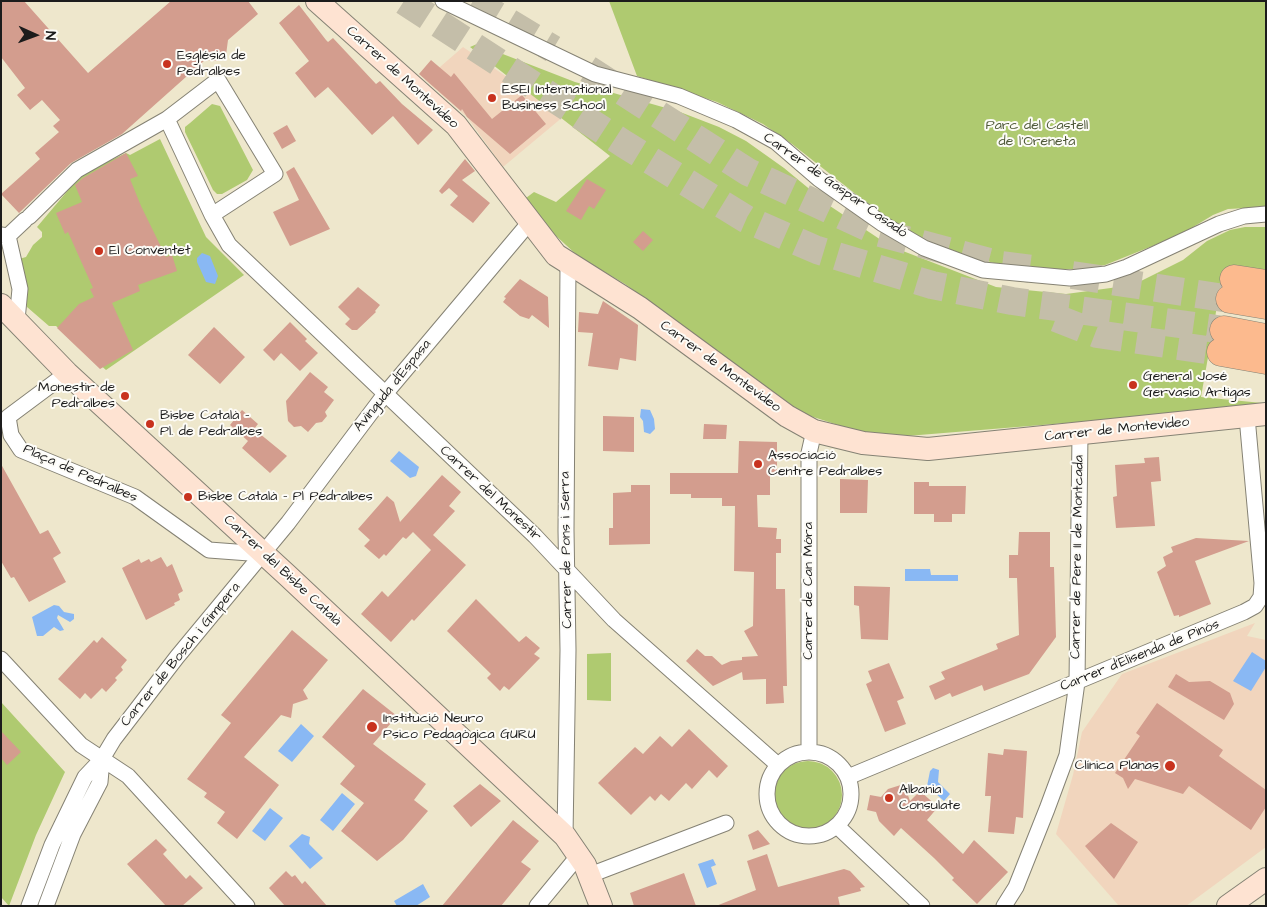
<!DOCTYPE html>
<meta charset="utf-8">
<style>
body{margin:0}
#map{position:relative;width:1267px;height:907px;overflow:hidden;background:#eee7cc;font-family:"Architects Daughter",sans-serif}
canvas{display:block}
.frame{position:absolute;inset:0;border:2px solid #1c1c1c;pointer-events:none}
.north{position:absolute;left:10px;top:10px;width:50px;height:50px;-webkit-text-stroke:4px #fdfcf7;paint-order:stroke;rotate:92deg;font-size:14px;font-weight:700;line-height:20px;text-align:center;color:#1c1c1c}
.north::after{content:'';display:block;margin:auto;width:18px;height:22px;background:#1c1c1c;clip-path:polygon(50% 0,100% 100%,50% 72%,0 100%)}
</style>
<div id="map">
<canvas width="1267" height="907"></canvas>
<div class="frame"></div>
<div class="north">N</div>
</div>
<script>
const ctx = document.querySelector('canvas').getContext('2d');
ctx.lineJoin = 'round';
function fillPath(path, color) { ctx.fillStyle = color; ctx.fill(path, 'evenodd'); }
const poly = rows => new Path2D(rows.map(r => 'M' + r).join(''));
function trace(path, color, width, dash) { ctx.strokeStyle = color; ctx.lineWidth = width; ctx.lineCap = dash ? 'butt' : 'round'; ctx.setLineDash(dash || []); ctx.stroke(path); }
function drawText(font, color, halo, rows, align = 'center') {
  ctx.font = font + ' "Architects Daughter",sans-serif'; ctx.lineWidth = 4; ctx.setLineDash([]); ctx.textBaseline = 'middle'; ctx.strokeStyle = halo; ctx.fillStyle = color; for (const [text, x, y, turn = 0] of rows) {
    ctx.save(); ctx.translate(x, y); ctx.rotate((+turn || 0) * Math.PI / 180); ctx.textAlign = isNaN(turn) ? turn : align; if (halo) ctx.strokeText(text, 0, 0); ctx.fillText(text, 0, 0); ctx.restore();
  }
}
fillPath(poly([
 [463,47,564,116,503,167,467,117,425,80],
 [1255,623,1247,636,1266,640,1266,847,1186,906,1119,906,1056,834,1073,775,1082,732,1122,674]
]), '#f1d5bd');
fillPath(poly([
 [609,1,1266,1,1266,207,1228,209,1213,215,1180,235,1105,265,1079,269,1046,269,1001,265,962,254,917,237,881,214,792,144,763,124,717,102,637,76],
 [477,44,575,82,680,112,719,127,746,141,784,168,830,206,890,246,996,287,1066,294,1133,285,1183,260,1207,241,1230,230,1245,227,1266,227,1266,280,1223,272,1201,397,1262,403,1262,407,907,436,863,433,804,414,625,284,579,257,554,234,526,198,534,192,556,202,610,156,470,47],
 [212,104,220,106,253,170,247,180,222,194,217,194,213,190,185,132,185,127,190,123],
 [160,139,206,237,244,275,106,370,56,326,49,326,27,307,19,259,26,257,33,245,42,237,42,232,37,227,75,182,73,178,126,153,130,155],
 [611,653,611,701,587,700,587,654],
 [1,702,65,772,36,835,9,906,1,897],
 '774 795a34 34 0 1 1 68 0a34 34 0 1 1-68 0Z'
]), '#afca70');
fillPath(poly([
 [202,253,210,256,218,276,215,284,206,282,197,262,197,258],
 [641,409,650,410,654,419,655,429,650,434,644,432,643,421,640,417],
 [399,451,419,467,416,476,410,478,390,461],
 [905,569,930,569,931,575,958,575,958,581,905,581],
 [54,605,59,606,64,612,74,614,74,619,70,622,58,615,57,618,64,630,60,631,54,627,43,636,37,636,32,617],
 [1252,652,1266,661,1266,667,1251,691,1233,681],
 [301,724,314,736,292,762,278,751],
 [933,768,939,770,938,782,950,794,944,801,927,786,930,771],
 [342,793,355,804,333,831,320,820],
 [270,808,283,818,265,841,252,831],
 [302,834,310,837,309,844,323,858,310,869,289,846],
 [713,859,716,865,711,867,717,884,707,888,698,864],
 [423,884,430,897,416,906,397,906,394,901]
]), '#89b8f4');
fillPath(poly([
 [1,1,24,1,88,73,171,1,248,1,258,14,228,40,226,55,220,61,205,60,122,134,71,163,19,213,1,194,40,159,35,153,59,132,53,126,60,120,42,100,30,110,17,95,25,88,1,57],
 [299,5,326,40,328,42,333,38,376,84,380,81,402,104,433,130,418,145,393,116,372,135,328,87,315,98,295,73,309,61,279,23],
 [431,60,451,77,454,73,492,119,522,95,546,124,510,154,467,117,462,109,461,111,419,74],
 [287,125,296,141,282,149,273,133],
 [126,153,138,176,130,179,141,206,166,257,172,255,177,271,138,285,140,291,112,303,133,350,100,369,57,328,79,304,94,297,90,289,93,288,68,232,65,234,56,213,82,202,75,185,83,178],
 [465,159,475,171,462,180,490,203,473,223,450,205,458,196,449,188,442,194,439,191],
 [294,167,330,229,290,246,273,212,299,200,286,172],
 [587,179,606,190,594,209,589,206,581,220,566,211],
 [643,231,653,240,643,251,633,242],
 [520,279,548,297,549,328,532,315,529,319,520,316,503,302,506,298,504,297],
 [358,287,380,305,375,311,376,312,357,330,352,330,345,324,350,319,338,307],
 [603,301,638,325,636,361,620,358,618,370,588,366,593,333,578,332,579,312,598,314],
 [290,322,307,339,305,341,318,353,300,371,281,353,274,361,263,350],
 [214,327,245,357,220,384,188,355],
 [310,372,328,387,324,392,334,400,325,412,327,416,322,422,316,423,308,432,301,426,294,427,288,421,286,401],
 [242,410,258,424,254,429,287,456,270,473,242,448,248,441,230,425],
 [603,416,634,417,634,452,603,451],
 [704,424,727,425,726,439,703,439],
 [739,441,777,442,777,474,770,474,770,495,757,495,758,527,777,528,776,539,781,539,781,553,776,553,776,589,785,589,787,686,783,686,784,703,766,704,766,679,743,680,742,672,713,686,686,661,697,649,705,656,712,656,722,665,731,661,742,660,742,657,758,656,744,631,753,626,754,572,734,571,735,506,722,506,722,498,691,498,691,494,670,494,670,473,738,473],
 [1159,457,1161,481,1151,482,1155,526,1116,528,1113,497,1117,496,1115,465,1145,463,1144,458],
 [1,464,40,534,48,530,61,553,53,558,66,582,29,602,14,577,11,578,1,561],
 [442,475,461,492,449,506,455,511,433,535,466,565,414,621,412,619,391,642,361,614,382,591,388,597,431,550,413,532,406,539,403,537,386,556,384,554,379,559,364,546,370,540,358,529,387,496,394,502,400,522],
 [840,479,868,480,867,513,840,513],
 [914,482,929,482,929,486,966,486,965,514,952,514,952,522,934,522,934,514,914,514],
 [631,485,650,485,650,544,609,545,609,528,613,528,613,493,631,492],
 [1019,532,1050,532,1050,567,1054,567,1056,637,1029,674,984,691,982,685,952,697,950,693,935,700,929,686,945,679,941,672,998,649,996,644,1019,635,1017,578,1009,578,1009,555,1018,555],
 [1196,538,1249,541,1195,561,1211,604,1179,617,1179,615,1174,616,1157,572,1166,566,1163,557,1173,552,1171,547],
 [161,557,167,567,172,564,183,591,178,594,180,600,174,603,175,605,146,620,122,568,139,559,141,563,149,559,151,562],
 [854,586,890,587,888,640,861,639,859,606,854,605],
 [476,599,519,642,526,636,540,648,534,654,540,658,509,690,504,686,500,691,487,678,491,674,447,631],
 [292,630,328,660,303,690,308,699,293,704,291,718,281,715,244,757,279,785,237,839,217,823,225,812,204,797,207,793,187,779,231,723,221,715],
 [102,637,127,660,121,667,123,670,115,678,117,680,106,692,102,688,91,699,85,693,80,699,58,679,94,640,97,643],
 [889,663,904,698,897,701,906,724,885,732,866,684,872,681,868,671],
 [1176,674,1189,682,1210,681,1230,693,1234,704,1224,720,1168,687],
 [363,689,397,716,373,744,426,784,414,800,428,811,403,840,377,861,341,831,364,803,340,784,355,766,322,737],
 [1157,703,1223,750,1219,756,1266,790,1266,807,1251,830,1189,786,1183,794,1135,779,1128,789,1123,778,1115,773,1140,736,1136,733],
 [689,729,728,766,717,778,709,770,692,789,686,783,669,801,661,794,655,801,650,796,631,815,598,783,635,747,643,754,660,736,672,747],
 [1,731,21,752,7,765,1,758],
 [1004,749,1027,751,1023,818,1016,817,1014,834,988,832,991,796,985,796,988,753,1003,755],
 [480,784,501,801,471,827,453,806],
 [904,784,910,801,920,791,938,807,927,820,963,854,974,840,1008,872,977,904,952,880,954,878,934,858,901,828,894,836,879,821,876,812,867,810,870,795,881,797,888,789],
 [513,820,539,841,521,862,531,869,519,884,501,906,442,906],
 [1111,823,1138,842,1114,879,1085,846],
 [758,830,770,844,753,850,748,835],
 [156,839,167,850,163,854,186,879,190,875,203,888,182,906,166,906,127,864],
 [767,854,778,887,844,869,850,871,865,887,860,888,861,891,838,897,840,906,716,906,756,890,747,861],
 [286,871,292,877,295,875,302,884,305,881,327,906,285,906,269,888],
 [684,873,696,906,634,906,630,893]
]), '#d39d8e');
trace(poly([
 [404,1,624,144,746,219,817,250,932,285,1012,301,1224,330],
 [473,1,553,49],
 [588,69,748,172,880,233,1001,265,1032,269],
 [1072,275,1230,299],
 [1056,318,1097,334,1221,352]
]), '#c4bea9', 28, [28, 14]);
const street = poly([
 [443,1,595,74,679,96,736,120,776,142,819,179,883,224,924,248,983,270,1070,278,1106,274,1127,267,1219,224,1244,216,1266,214],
 [212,215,275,174,218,80,167,119,212,215,229,245,535,536,614,620,778,765],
 [29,217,77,170,167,119],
 [1,235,8,236,25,220],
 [8,236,20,289,17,320],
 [67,373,8,417,11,435,21,450,135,497,209,550,263,554],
 [1,659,81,745,128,776,247,906],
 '767 794a42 42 0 1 1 84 0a42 42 0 1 1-84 0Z',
 [809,752,809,453,814,431],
 [848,777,1244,612,1255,606,1261,597,1262,583,1247,417],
 [837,826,922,906],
 [565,836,568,650,566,530,568,265],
 [590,875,726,823],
 [29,906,52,845,85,777,102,759,114,739,177,657,288,523,385,394,529,223],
 [46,906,73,834,100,782,102,759],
 [537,906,579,855],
 [1004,906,1016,887,1047,809,1067,755,1077,682,1080,434]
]);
const secondary = poly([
 [317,1,456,125,556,255,640,308,787,416,814,431,863,443,928,449,1266,414],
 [1,305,67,373,288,576,565,836,585,865,601,906],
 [1228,906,1266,879]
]);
const highway = poly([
 [1234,279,1266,284],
 [1230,299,1266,305],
 [1224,330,1266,338],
 [1221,352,1266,360]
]);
trace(street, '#858274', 17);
trace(secondary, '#858274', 24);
trace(highway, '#858274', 29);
trace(street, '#fff', 15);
trace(secondary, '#fee3d2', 22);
trace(highway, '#fcba8e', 28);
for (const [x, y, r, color] of [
 [167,64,5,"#c8321e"],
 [492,98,5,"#c8321e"],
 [99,251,5,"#c8321e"],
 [1133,385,5,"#c8321e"],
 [125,396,5,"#c8321e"],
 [150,424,5,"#c8321e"],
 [758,464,5,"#c8321e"],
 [188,497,5,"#c8321e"],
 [372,727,6,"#c8321e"],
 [1170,766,6,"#c8321e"],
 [889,798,5,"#c8321e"]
]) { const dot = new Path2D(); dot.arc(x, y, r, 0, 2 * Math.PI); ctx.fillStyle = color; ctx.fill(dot); trace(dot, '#fdfcf7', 2); }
drawText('14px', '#1c1c1c', '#fdfcf7', [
 ["Església de",177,56],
 ["Pedralbes",177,72],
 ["ESEI International",502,90],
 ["Business School",502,106],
 ["El Conventet",109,251],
 ["General José",1143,377],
 ["Gervasio Artigas",1143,393],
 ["Monestir de",115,388,"right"],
 ["Pedralbes",115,404,"right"],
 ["Bisbe Català -",160,416],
 ["Pl. de Pedralbes",160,432],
 ["Associació",768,456],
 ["Centre Pedralbes",768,472],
 ["Bisbe Català - Pl Pedralbes",198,497],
 ["Institució Neuro",383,719],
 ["Psico Pedagògica GURU",383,735],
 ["Clínica Planas",1159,766,"right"],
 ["Albania",899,790],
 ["Consulate",899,806]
], 'left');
drawText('14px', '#1c1c1c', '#fdfcf7', [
 ["Carrer de Montevideo",402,78,42],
 ["Carrer de Gaspar Casadó",835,186,35],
 ["Carrer de Montevideo",720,367,36],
 ["Avinguda d'Espasa",393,386,-51],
 ["Carrer de Montevideo",1117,430,-6],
 ["Plaça de Pedralbes",80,474,24],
 ["Carrer del Monestir",490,494,43],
 ["Carrer de Pons i Serra",567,550,-91],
 ["Carrer de Pere II de Montcada",1078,557,-89],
 ["Carrer del Bisbe Català",282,571,43],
 ["Carrer de Can Móra",809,591,-90],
 ["Carrer de Bosch i Gimpera",181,655,-51],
 ["Carrer d'Elisenda de Pinós",1140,656,-22]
]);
drawText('14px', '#4f5939', '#fdfcf7', [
 ["Parc del Castell",1037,126],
 ["de l'Oreneta",1037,142]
]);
</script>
